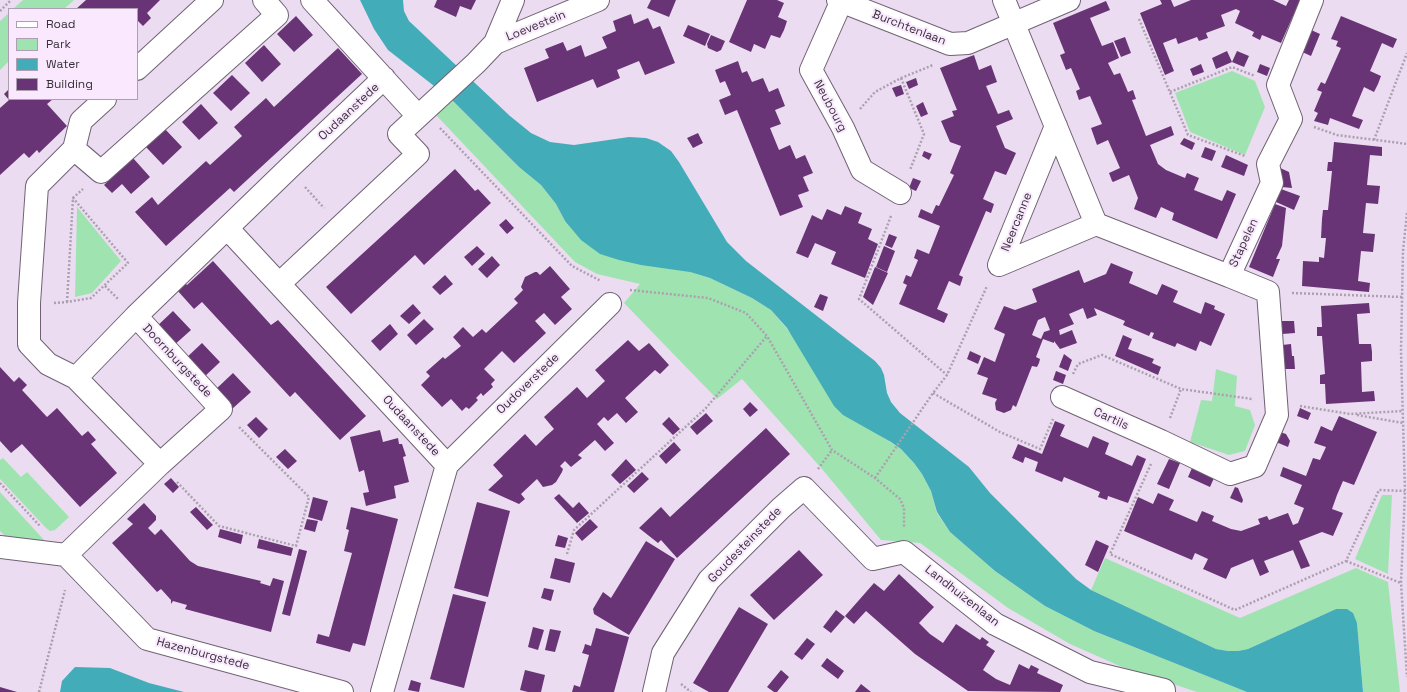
<!DOCTYPE html>
<style>
body{margin:0}
#map{position:relative;width:1407px;height:692px;overflow:hidden;background:#ecdcf1;font-family:"Space Grotesk",sans-serif}
canvas{display:block}
.legend{position:absolute;left:8px;top:8px;width:130px;height:92px;box-sizing:border-box;background:#fae9fe;border:1px solid #ac9faf;margin:0;padding:5px 7px;list-style:none;font-size:12px;color:#373139}
.legend li{display:flex;align-items:center;gap:8px;height:20px}
.legend b{width:20px;border:1px solid #ac9faf}
</style>
<div id="map">
<canvas width="1407" height="692"></canvas>
<ul class="legend">
<li><b style="height:5px;background:#fff"></b>Road</li>
<li><b style="height:11px;background:#9fe4b0"></b>Park</li>
<li><b style="height:11px;background:#43acb9"></b>Water</li>
<li><b style="height:11px;background:#693476"></b>Building</li>
</ul>
</div>
<script>
const ctx = document.querySelector('canvas').getContext('2d');
ctx.lineJoin = 'round';
function fillPath(path, color) { ctx.fillStyle = color; ctx.fill(path, 'evenodd'); }
const poly = rows => new Path2D(rows.map(r => 'M' + r).join(''));
function trace(path, color, width, dash) { ctx.strokeStyle = color; ctx.lineWidth = width; ctx.lineCap = dash ? 'butt' : 'round'; ctx.setLineDash(dash || []); ctx.stroke(path); }
function drawText(font, color, halo, rows, align = 'center') {
  ctx.font = font + ' "Space Grotesk",sans-serif'; ctx.lineWidth = 4; ctx.setLineDash([]); ctx.textBaseline = 'middle'; ctx.strokeStyle = halo; ctx.fillStyle = color; for (const [text, x, y, turn = 0] of rows) {
    ctx.save(); ctx.translate(x, y); ctx.rotate((+turn || 0) * Math.PI / 180); ctx.textAlign = isNaN(turn) ? turn : align; if (halo) ctx.strokeText(text, 0, 0); ctx.fillText(text, 0, 0); ctx.restore();
  }
}
fillPath(poly([
 [23,0,74,0,64,9,13,9],
 [9,13,9,61,0,70,0,21],
 [1232,71,1255,81,1265,107,1245,155,1190,132,1175,93],
 [452,100,519,167,541,185,556,204,565,221,690,272,710,278,752,298,771,310,872,430,901,449,914,463,922,474,931,491,937,513,950,532,995,571,1045,606,1094,631,1247,692,1197,692,1122,667,1070,644,1008,608,920,543,881,540,822,469,742,379,717,399,624,303,640,284,597,274,575,262,436,115],
 [77,207,121,261,92,293,75,297],
 [1216,369,1237,376,1235,406,1250,410,1255,425,1245,451,1229,455,1190,442,1201,400,1212,401],
 [3,458,21,477,27,472,69,517,55,530,50,531,46,528,0,479,0,460],
 [0,492,45,541,5,536,0,531],
 [1382,495,1392,495,1388,574,1355,559],
 [1105,558,1240,618,1356,568,1388,582,1400,692,1363,692,1357,623,1347,609,1336,609,1248,649,1238,651,1228,651,1216,649,1091,590]
]), '#9fe4b0');
fillPath(poly([
 [360,0,403,0,404,11,409,21,510,116,531,133,550,142,574,145,629,137,646,138,658,142,671,151,679,162,727,242,746,261,875,361,881,368,884,375,887,393,891,402,900,413,969,467,990,493,1076,579,1091,590,1216,649,1228,651,1238,651,1248,649,1336,609,1347,609,1353,613,1357,623,1363,692,1247,692,1094,631,1045,606,995,571,950,532,937,512,931,491,922,474,914,463,901,449,891,442,843,415,834,406,787,328,771,310,752,298,710,278,690,272,641,265,619,260,600,254,581,240,565,221,556,204,541,185,519,167,452,100,388,50,374,29],
 [75,667,110,668,149,683,184,692,60,692,62,681]
]), '#43acb9');
fillPath(poly([
 [86,0,160,0,147,13,151,18,143,26,138,21,137,21,137,9,76,9],
 [437,0,476,0,471,10,460,6,456,17,434,7],
 [651,0,676,0,669,17,647,8],
 [747,0,777,0,784,3,778,17,787,21,784,30,780,38,771,35,765,49,754,44,751,52,729,42],
 [1160,0,1171,0,1174,7,1191,0,1273,0,1286,6,1289,0,1300,0,1281,43,1262,35,1260,40,1252,36,1254,32,1235,23,1240,11,1236,9,1221,15,1225,26,1206,33,1208,38,1199,41,1197,37,1178,44,1176,38,1163,43,1174,71,1165,75,1140,13,1162,4],
 [1106,1,1110,10,1090,18,1102,46,1113,42,1119,58,1108,63,1114,75,1120,73,1128,92,1133,90,1136,99,1132,100,1146,136,1171,126,1174,135,1150,145,1158,164,1166,170,1185,178,1187,173,1199,178,1194,190,1222,201,1227,190,1236,194,1217,239,1172,220,1174,213,1161,207,1156,218,1134,209,1138,198,1129,175,1113,182,1112,181,1109,173,1120,168,1108,140,1097,145,1091,128,1102,124,1090,96,1079,100,1076,91,1080,89,1071,68,1066,70,1060,55,1065,53,1053,23],
 [631,14,634,24,648,18,653,29,660,26,675,63,645,75,639,61,617,70,620,78,597,88,593,79,537,102,524,68,549,58,545,49,563,42,567,51,581,45,585,57,607,48,602,37,616,31,613,21],
 [296,16,313,35,294,52,277,34],
 [1341,16,1397,39,1393,48,1382,43,1370,71,1381,76,1378,84,1374,92,1364,87,1352,116,1363,120,1359,129,1330,118,1328,125,1314,121,1318,113,1314,111,1322,92,1317,90,1321,82,1325,84,1341,48,1336,46,1338,41,1331,39],
 [688,25,710,34,705,46,683,36],
 [1309,29,1320,34,1311,56,1300,51],
 [711,35,725,41,721,50,717,52,708,48,707,44],
 [1125,37,1131,53,1121,57,1114,41],
 [264,45,281,64,262,82,245,63],
 [338,48,362,74,234,192,230,188,166,246,135,212,152,197,158,205,206,161,210,165,242,136,234,127,266,98,274,107],
 [1227,51,1232,62,1216,69,1212,58],
 [1237,51,1249,56,1244,67,1232,62],
 [974,55,979,70,991,65,997,82,986,86,998,114,1009,110,1013,119,996,126,1005,148,1016,153,1006,175,995,171,983,199,994,204,991,213,986,211,959,275,963,277,960,286,949,281,937,309,948,314,944,323,899,304,907,285,903,283,906,275,911,277,918,260,914,258,917,249,929,254,940,226,918,217,921,209,932,214,936,205,939,206,954,175,950,173,961,146,950,142,941,121,954,116,952,111,957,110,940,68],
 [738,61,742,73,747,71,752,82,763,78,769,92,778,88,785,106,775,110,781,124,770,128,779,150,790,145,796,159,805,155,813,173,803,177,809,191,798,195,803,207,780,216,737,110,725,115,719,100,731,95,725,81,720,83,715,70],
 [1201,64,1204,72,1193,76,1190,69],
 [1260,64,1270,68,1267,76,1257,72],
 [232,75,250,93,231,111,213,93],
 [916,78,918,85,909,89,906,82],
 [901,85,904,94,896,97,892,88],
 [9,89,9,99,53,99,47,104,67,126,39,153,37,150,29,158,24,153,0,175,0,108,9,100,4,94],
 [923,102,928,114,921,117,916,106],
 [201,104,218,123,199,140,182,122],
 [165,129,182,147,163,165,146,147],
 [698,133,703,143,693,148,687,138],
 [1184,138,1195,143,1192,150,1180,144],
 [1334,142,1382,147,1382,156,1370,155,1367,185,1380,186,1378,204,1366,203,1363,233,1375,234,1373,252,1361,251,1358,281,1370,283,1369,292,1302,286,1303,261,1319,262,1319,257,1324,258,1326,238,1321,238,1322,219,1323,210,1328,210,1332,171,1327,171,1328,162,1332,162],
 [1205,147,1216,151,1212,161,1201,157],
 [924,151,932,154,929,160,922,156],
 [1226,155,1248,165,1244,176,1221,167],
 [133,158,150,177,131,194,122,184,112,193,104,185],
 [1278,167,1289,172,1292,188,1282,187],
 [455,169,475,191,478,189,491,203,424,265,415,255,351,314,326,287],
 [913,178,921,181,916,191,909,188],
 [1281,189,1300,196,1294,210,1276,202],
 [1275,204,1286,208,1282,246,1276,259,1280,259,1273,277,1249,267],
 [845,206,862,213,858,223,872,229,868,239,878,244,865,278,831,264,836,252,815,243,808,258,796,253,812,215,822,220,827,209,841,215],
 [506,219,514,228,507,234,499,225],
 [889,234,897,237,892,248,885,245],
 [477,246,485,254,472,266,464,257],
 [884,246,895,251,887,272,876,267],
 [492,256,500,265,487,278,478,269],
 [213,261,271,325,278,320,366,416,340,440,295,392,290,397,202,302,194,309,177,290,185,283,187,285],
 [1111,263,1133,272,1129,283,1157,295,1162,284,1178,291,1173,302,1201,314,1205,302,1215,306,1214,309,1225,314,1211,346,1200,341,1196,351,1177,343,1175,347,1152,338,1154,333,1151,332,1149,336,1123,325,1125,321,1094,308,1097,315,1087,319,1083,308,1069,314,1074,324,1059,330,1060,335,1072,330,1077,343,1060,349,1054,341,1054,343,1043,339,1036,357,1040,359,1039,363,1037,367,1032,366,1016,407,1013,405,1011,410,1004,413,996,410,995,403,997,399,982,394,988,378,977,374,984,357,995,362,1005,334,994,329,1004,306,1015,310,1037,302,1032,289,1079,270,1084,283,1106,274],
 [1045,317,1050,330,1044,332,1041,339,1032,335,1038,320],
 [550,266,570,289,561,297,572,309,555,325,544,313,535,321,546,333,514,363,502,351,484,369,495,380,491,384,493,387,483,396,481,393,476,398,478,400,469,409,466,407,462,411,451,399,442,407,421,385,430,376,426,372,443,357,445,359,461,346,453,337,463,327,473,337,482,329,486,333,518,303,514,299,523,290,521,287,525,277,535,272,537,272,540,275],
 [875,267,888,273,873,305,863,297],
 [445,275,453,284,440,295,432,287],
 [820,294,828,297,823,311,814,307],
 [1369,303,1370,313,1357,314,1359,344,1371,344,1372,352,1372,361,1361,362,1362,392,1374,391,1375,401,1326,404,1325,384,1320,384,1320,375,1325,374,1322,336,1317,336,1317,327,1322,327,1321,306],
 [413,304,421,313,409,324,400,316],
 [173,311,191,330,172,347,155,328],
 [424,319,434,329,416,345,407,335],
 [1281,321,1294,321,1295,333,1282,334],
 [390,324,398,334,380,351,371,341],
 [1123,335,1132,339,1128,349,1154,359,1152,363,1161,367,1158,375,1115,356],
 [628,340,639,351,649,343,669,365,660,374,655,370,625,398,638,412,626,423,617,413,608,421,604,417,597,424,614,443,605,451,595,440,578,455,582,458,571,467,565,461,560,466,563,469,562,472,556,482,552,485,543,487,537,479,521,494,525,499,519,504,488,490,503,476,493,465,525,434,536,446,545,437,554,429,544,417,577,387,587,398,605,381,595,370],
 [202,343,220,362,202,379,184,360],
 [1291,344,1292,356,1294,356,1295,369,1284,369,1282,345],
 [970,351,981,356,978,364,967,359],
 [1064,354,1072,360,1068,371,1059,367],
 [0,367,14,382,19,377,27,385,22,390,47,417,57,408,82,436,88,431,96,440,91,444,117,473,80,507,22,444,11,453,0,441],
 [1056,371,1066,375,1063,384,1053,380],
 [233,373,251,392,232,409,215,390],
 [750,402,758,410,750,417,743,409],
 [1300,408,1311,413,1308,420,1297,416],
 [706,413,713,421,697,435,690,427],
 [1339,416,1377,432,1354,485,1343,481,1337,495,1332,509,1343,513,1333,536,1322,532,1299,541,1310,566,1301,569,1293,550,1264,561,1269,572,1260,576,1253,559,1231,568,1226,579,1203,569,1208,559,1195,553,1192,560,1124,531,1138,497,1153,504,1158,493,1174,500,1169,510,1197,522,1202,511,1214,516,1212,521,1231,529,1241,531,1260,524,1258,519,1267,516,1269,520,1288,513,1293,525,1298,523,1304,508,1294,504,1302,485,1280,476,1283,467,1306,476,1313,458,1320,460,1326,447,1314,443,1321,426,1332,431],
 [256,417,268,429,259,438,247,425],
 [669,417,680,429,673,435,662,424],
 [1055,421,1065,425,1060,436,1088,448,1093,436,1109,443,1105,454,1132,466,1137,455,1146,459,1128,503,1108,496,1107,500,1098,497,1100,492,1064,477,1062,482,1035,471,1038,462,1025,457,1023,463,1012,458,1018,444,1042,454],
 [766,428,790,454,677,558,661,540,658,543,639,528,661,507,670,517],
 [380,430,383,442,398,438,399,444,402,444,406,456,403,457,409,482,394,486,396,498,366,506,363,493,369,492,364,470,359,472,350,437],
 [1280,432,1286,434,1290,441,1288,447,1276,442],
 [674,442,681,450,666,464,659,456],
 [285,449,297,461,288,469,276,457],
 [626,459,636,470,620,484,611,475],
 [1169,459,1180,463,1169,489,1157,484],
 [1192,468,1214,478,1210,487,1188,477],
 [642,472,649,479,634,493,627,486],
 [171,478,179,487,173,493,164,484],
 [1235,487,1238,488,1243,500,1242,503,1230,498],
 [559,494,573,508,579,502,589,513,577,523,554,498],
 [313,497,328,501,322,521,308,517],
 [477,502,510,511,488,597,454,588],
 [144,503,156,516,156,520,148,528,155,535,161,529,190,561,198,566,261,581,260,583,270,586,273,578,284,581,271,632,185,609,187,605,173,601,171,604,171,600,161,589,157,592,112,543,133,524,127,519],
 [196,507,213,525,207,530,190,512],
 [351,507,398,519,365,646,353,643,350,652,316,643,318,634,329,637,352,553,344,551,349,530,346,529],
 [307,519,318,521,315,532,304,529],
 [590,519,598,527,582,541,575,533],
 [220,529,243,535,241,544,218,537],
 [558,535,568,538,565,548,555,546],
 [259,539,293,548,291,556,257,548],
 [1096,540,1109,546,1098,572,1085,565],
 [646,541,675,559,629,635,594,614,593,609,603,592,611,598],
 [299,549,307,551,290,616,282,614],
 [799,550,823,575,774,620,750,595],
 [555,558,575,563,570,583,550,578],
 [899,574,934,607,919,623,930,634,943,643,956,624,980,640,982,637,989,642,986,645,995,651,983,670,996,679,1010,685,1019,664,1029,669,1031,665,1039,669,1037,673,1063,685,1060,692,968,691,915,654,866,611,854,624,845,616,874,583,884,591],
 [544,588,554,590,551,601,541,598],
 [453,594,486,602,464,688,430,679],
 [739,607,768,624,728,692,709,692,693,683],
 [836,610,845,617,831,633,823,627],
 [533,627,544,630,538,650,528,647],
 [596,628,629,637,614,692,572,692,574,685,580,687,589,655,582,653,584,648,585,644,591,646],
 [550,629,561,631,555,652,545,650],
 [807,638,815,644,802,660,794,654],
 [827,658,844,671,838,679,821,666],
 [525,670,545,675,541,692,528,692,520,690],
 [781,670,789,677,777,692,774,692,767,687],
 [411,680,421,683,419,692,408,690],
 [861,684,871,692,855,692],
 [0,687,17,692,0,692]
]), '#693476');
const minor = poly([
 [312,0,418,116],
 [838,0,950,44,968,43,1069,0],
 [842,0,811,70,843,128,862,170,900,193],
 [1004,0,1096,224,1229,276],
 [495,43,598,0],
 [137,69,212,0],
 [1056,126,999,265,1096,224],
 [74,149,101,172,277,15,264,0],
 [227,228,447,465,382,692],
 [279,284,418,154,399,134,476,63,495,43,513,0],
 [136,316,288,169,384,78],
 [76,378,136,316,221,409,160,464],
 [1062,397,1161,441,1230,474,1255,466,1277,415,1268,292,1229,276,1272,183,1268,164,1291,119,1278,85,1312,0],
 [447,465,610,304],
 [0,547,66,555,147,639,342,692],
 [66,555,160,464,76,378,48,364,29,344,29,303,37,186,74,149,81,121,105,99],
 [654,692,663,653,709,580,781,508,804,488,873,559,904,552,995,624,1090,672,1164,690,1164,692]
]);
trace(minor, '#706274', 24);
trace(poly([
 [0,11,11,0],
 [1139,19,1188,135,1245,156],
 [901,78,924,134,910,170],
 [1170,92,1232,67,1255,76],
 [860,109,875,92,901,78,933,65],
 [1314,127,1337,135,1407,144],
 [440,128,572,266,601,281],
 [1374,140,1407,53],
 [305,187,324,208],
 [1407,213,1403,251,1401,351,1405,491,1401,583,1407,677],
 [891,216,859,299,947,375],
 [105,286,119,300],
 [630,290,708,298,746,313,767,336,832,450,875,478,900,499,904,508,904,527],
 [1292,293,1402,297],
 [67,302,73,198,83,189],
 [54,303,67,302,91,298,128,263,73,198],
 [1073,374,1078,364,1102,355,1181,389,1252,399],
 [933,393,1000,432,1040,449,1053,419],
 [1300,406,1350,414,1403,411],
 [1357,415,1403,423],
 [1170,418,1181,389],
 [1151,464,1110,554,1235,610,1346,561,1379,490,1405,491],
 [818,469,832,450],
 [875,478,933,393,947,375,987,286],
 [177,482,219,526,296,546,309,497,238,426],
 [0,483,40,526],
 [567,554,574,530,706,408,767,336],
 [1346,561,1401,583],
 [681,684,691,692],
 [39,692,65,590]
]), '#aca0b0', 2.5, [2, 2]);
trace(minor, '#fff', 22);
drawText('12px', '#373139', '#fae9fe', [
 ["Loevestein",536,26,-22],
 ["Burchtenlaan",909,28,21],
 ["Neubourg",830,106,62],
 ["Oudaanstede",349,112,-43],
 ["Neercanne",1017,222,-68],
 ["Stapelen",1244,243,-65],
 ["Doornburgstede",177,361,47],
 ["Oudoverstede",528,384,-44],
 ["Cartils",1111,419,24],
 ["Oudaanstede",411,426,47],
 ["Goudesteinstede",745,545,-46],
 ["Landhuizenlaan",962,596,38],
 ["Hazenburgstede",203,654,15]
]);
</script>
